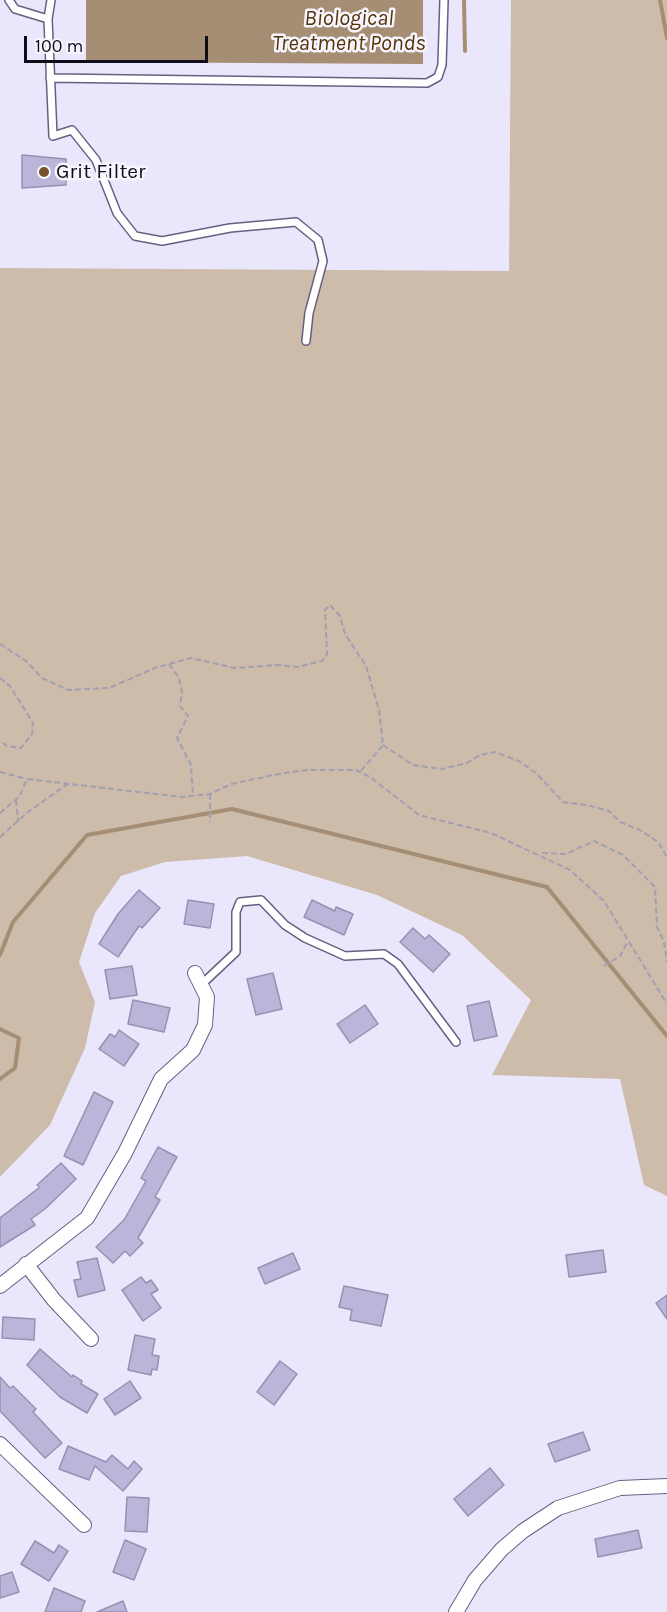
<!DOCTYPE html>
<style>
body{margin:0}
#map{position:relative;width:667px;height:1612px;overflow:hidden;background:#eae7fd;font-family:Karla,sans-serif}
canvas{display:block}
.scale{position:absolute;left:24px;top:36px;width:184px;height:27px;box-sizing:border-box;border:3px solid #0f0d18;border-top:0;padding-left:8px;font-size:18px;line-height:21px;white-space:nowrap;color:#0f0d18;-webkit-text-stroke:4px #f7f6fe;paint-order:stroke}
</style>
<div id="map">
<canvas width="667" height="1612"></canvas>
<div class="scale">100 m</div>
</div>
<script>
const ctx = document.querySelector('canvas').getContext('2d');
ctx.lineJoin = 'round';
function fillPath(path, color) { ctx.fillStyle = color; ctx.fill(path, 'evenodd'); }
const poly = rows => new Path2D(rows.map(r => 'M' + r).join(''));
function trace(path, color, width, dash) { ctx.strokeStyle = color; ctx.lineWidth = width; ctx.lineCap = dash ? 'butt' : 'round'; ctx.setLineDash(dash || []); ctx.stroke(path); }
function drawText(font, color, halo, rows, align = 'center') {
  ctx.font = font + ' Karla,sans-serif'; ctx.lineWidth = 5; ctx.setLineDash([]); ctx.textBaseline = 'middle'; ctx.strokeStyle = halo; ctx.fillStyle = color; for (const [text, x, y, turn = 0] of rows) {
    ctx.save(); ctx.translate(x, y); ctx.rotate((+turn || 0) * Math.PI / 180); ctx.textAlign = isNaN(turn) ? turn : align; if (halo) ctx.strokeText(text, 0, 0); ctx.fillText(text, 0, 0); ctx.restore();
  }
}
fillPath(poly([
 [511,0,667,0,667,1196,644,1185,620,1079,492,1075,531,1000,462,935,377,895,247,856,165,862,121,876,95,913,79,962,95,1002,85,1048,50,1125,0,1177,0,268,509,271]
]), '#cdbcaa');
fillPath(poly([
 [86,0,423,0,423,64,86,62]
]), '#a68e75');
trace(poly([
 [464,0,465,51],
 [660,0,667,38],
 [0,955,13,922,87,835,232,809,547,887,667,1036],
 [0,1029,19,1038,15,1068,0,1079]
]), '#a68e75', 4);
const building = poly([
 [22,155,66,159,66,185,22,188,22,155],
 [139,890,160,908,142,928,139,926,118,957,99,944,118,914,139,890],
 [188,900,214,904,210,928,184,924,188,900],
 [312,900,335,911,336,907,353,914,344,935,304,917,312,900],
 [413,928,425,939,429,935,450,954,433,972,400,942,413,928],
 [132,966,137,995,110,999,105,970,132,966],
 [273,973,282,1009,256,1015,247,979,273,973],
 [133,1000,170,1008,164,1032,128,1024,133,1000],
 [489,1001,497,1036,474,1041,467,1006,489,1001],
 [365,1005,378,1024,350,1043,337,1024,365,1005],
 [119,1030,139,1044,124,1066,99,1049,110,1034,115,1037,119,1030],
 [94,1092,113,1102,83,1165,64,1156,94,1092],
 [158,1147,177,1157,155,1197,160,1200,138,1238,143,1243,130,1256,125,1251,113,1263,96,1247,124,1220,146,1181,141,1178,158,1147],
 [61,1163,76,1179,45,1209,31,1219,35,1225,0,1247,0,1218,40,1187,37,1185,61,1163],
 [603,1250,606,1272,569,1277,566,1255,603,1250],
 [293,1253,300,1269,265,1284,258,1268,293,1253],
 [97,1258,105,1290,78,1297,74,1280,81,1279,77,1262,97,1258],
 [141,1277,146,1283,151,1280,158,1290,151,1294,161,1308,143,1321,122,1290,141,1277],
 [344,1286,388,1295,381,1326,350,1320,352,1310,339,1307,344,1286],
 [667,1295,667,1319,656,1303,667,1295],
 [3,1317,35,1319,34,1340,2,1338,3,1317],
 [135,1335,155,1339,152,1355,159,1356,157,1370,152,1369,151,1375,128,1370,135,1335],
 [40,1349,72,1377,73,1375,82,1381,81,1384,98,1394,87,1413,60,1397,27,1365,40,1349],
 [280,1361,297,1374,274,1405,257,1392,280,1361],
 [0,1377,10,1388,13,1386,36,1409,33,1412,62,1443,45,1458,0,1411,0,1377],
 [130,1381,141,1398,115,1415,104,1399,130,1381],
 [583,1432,590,1450,555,1462,548,1444,583,1432],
 [68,1446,106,1462,112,1455,128,1469,134,1461,142,1469,123,1491,95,1466,89,1480,59,1469,68,1446],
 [490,1468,504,1485,468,1516,454,1499,490,1468],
 [127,1497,149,1498,147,1532,125,1531,127,1497],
 [638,1530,642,1548,598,1557,595,1539,638,1530],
 [125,1540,146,1549,134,1580,113,1572,125,1540],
 [35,1541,54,1553,59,1545,68,1551,49,1581,21,1564,35,1541],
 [12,1572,19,1592,0,1598,0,1576,12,1572],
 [54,1588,85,1601,81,1612,45,1612,54,1588],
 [123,1601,127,1612,97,1612,123,1601]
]);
fillPath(building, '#bbb6d9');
trace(building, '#9691b3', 1.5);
const lane = poly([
 [9,0,15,9,48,19],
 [51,0,48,19,53,136,72,130,96,160,117,213,135,236,162,241,230,228,296,222,318,240,323,261,309,313,306,341],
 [50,78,427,83,438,77,442,65,444,0],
 [201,985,236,952,236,912,240,902,261,900,285,925,305,938,345,956,384,954,398,964,456,1042]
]);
const street = poly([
 [26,1264,54,1300,91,1339],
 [0,1286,87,1218,125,1153,161,1079,193,1050,205,1025,207,997,195,973],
 [0,1444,84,1525],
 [456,1612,475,1580,502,1549,523,1531,558,1508,620,1488,667,1486]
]);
trace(lane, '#656080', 10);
trace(street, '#656080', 16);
trace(poly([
 [0,644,26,661,42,678,68,690,109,688,155,668,191,658,235,668,278,665,297,667,322,661,327,654,325,610,330,605,340,616,345,634,366,666,379,710,383,745,360,772],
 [169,664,179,678,182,692,180,706,188,716,177,738,191,765,193,796],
 [0,678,10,686,33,723,32,734,21,748,7,746,0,741],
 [383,745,413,765,442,769,467,763,480,755,495,752,519,761,537,774,563,802,587,805,609,811,620,822,640,830,658,842,667,857],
 [0,772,27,779],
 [210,794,210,822],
 [16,800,18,821],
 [0,813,19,797,27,779,182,797,210,794,231,784,283,773,308,770,356,770,370,777,419,815,491,833,570,870,604,901,667,1004],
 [0,837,28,812,69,783],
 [542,853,566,854,594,841,623,855,655,887,657,927,664,942,667,962],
 [604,966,620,956,628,941]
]), '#a29fb2', 2, [6, 3]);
trace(lane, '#fff', 7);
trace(street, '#fff', 14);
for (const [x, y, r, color] of [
 [44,172,6,"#77532d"]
]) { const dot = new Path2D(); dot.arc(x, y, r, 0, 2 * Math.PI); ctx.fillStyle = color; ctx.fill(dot); trace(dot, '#f7f6fe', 2); }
drawText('21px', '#0f0d18', '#f7f6fe', [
 ["Grit Filter",56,172]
], 'left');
drawText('italic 22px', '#563204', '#f7f6fe', [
 ["Biological",349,19],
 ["Treatment Ponds",349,44]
]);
</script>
